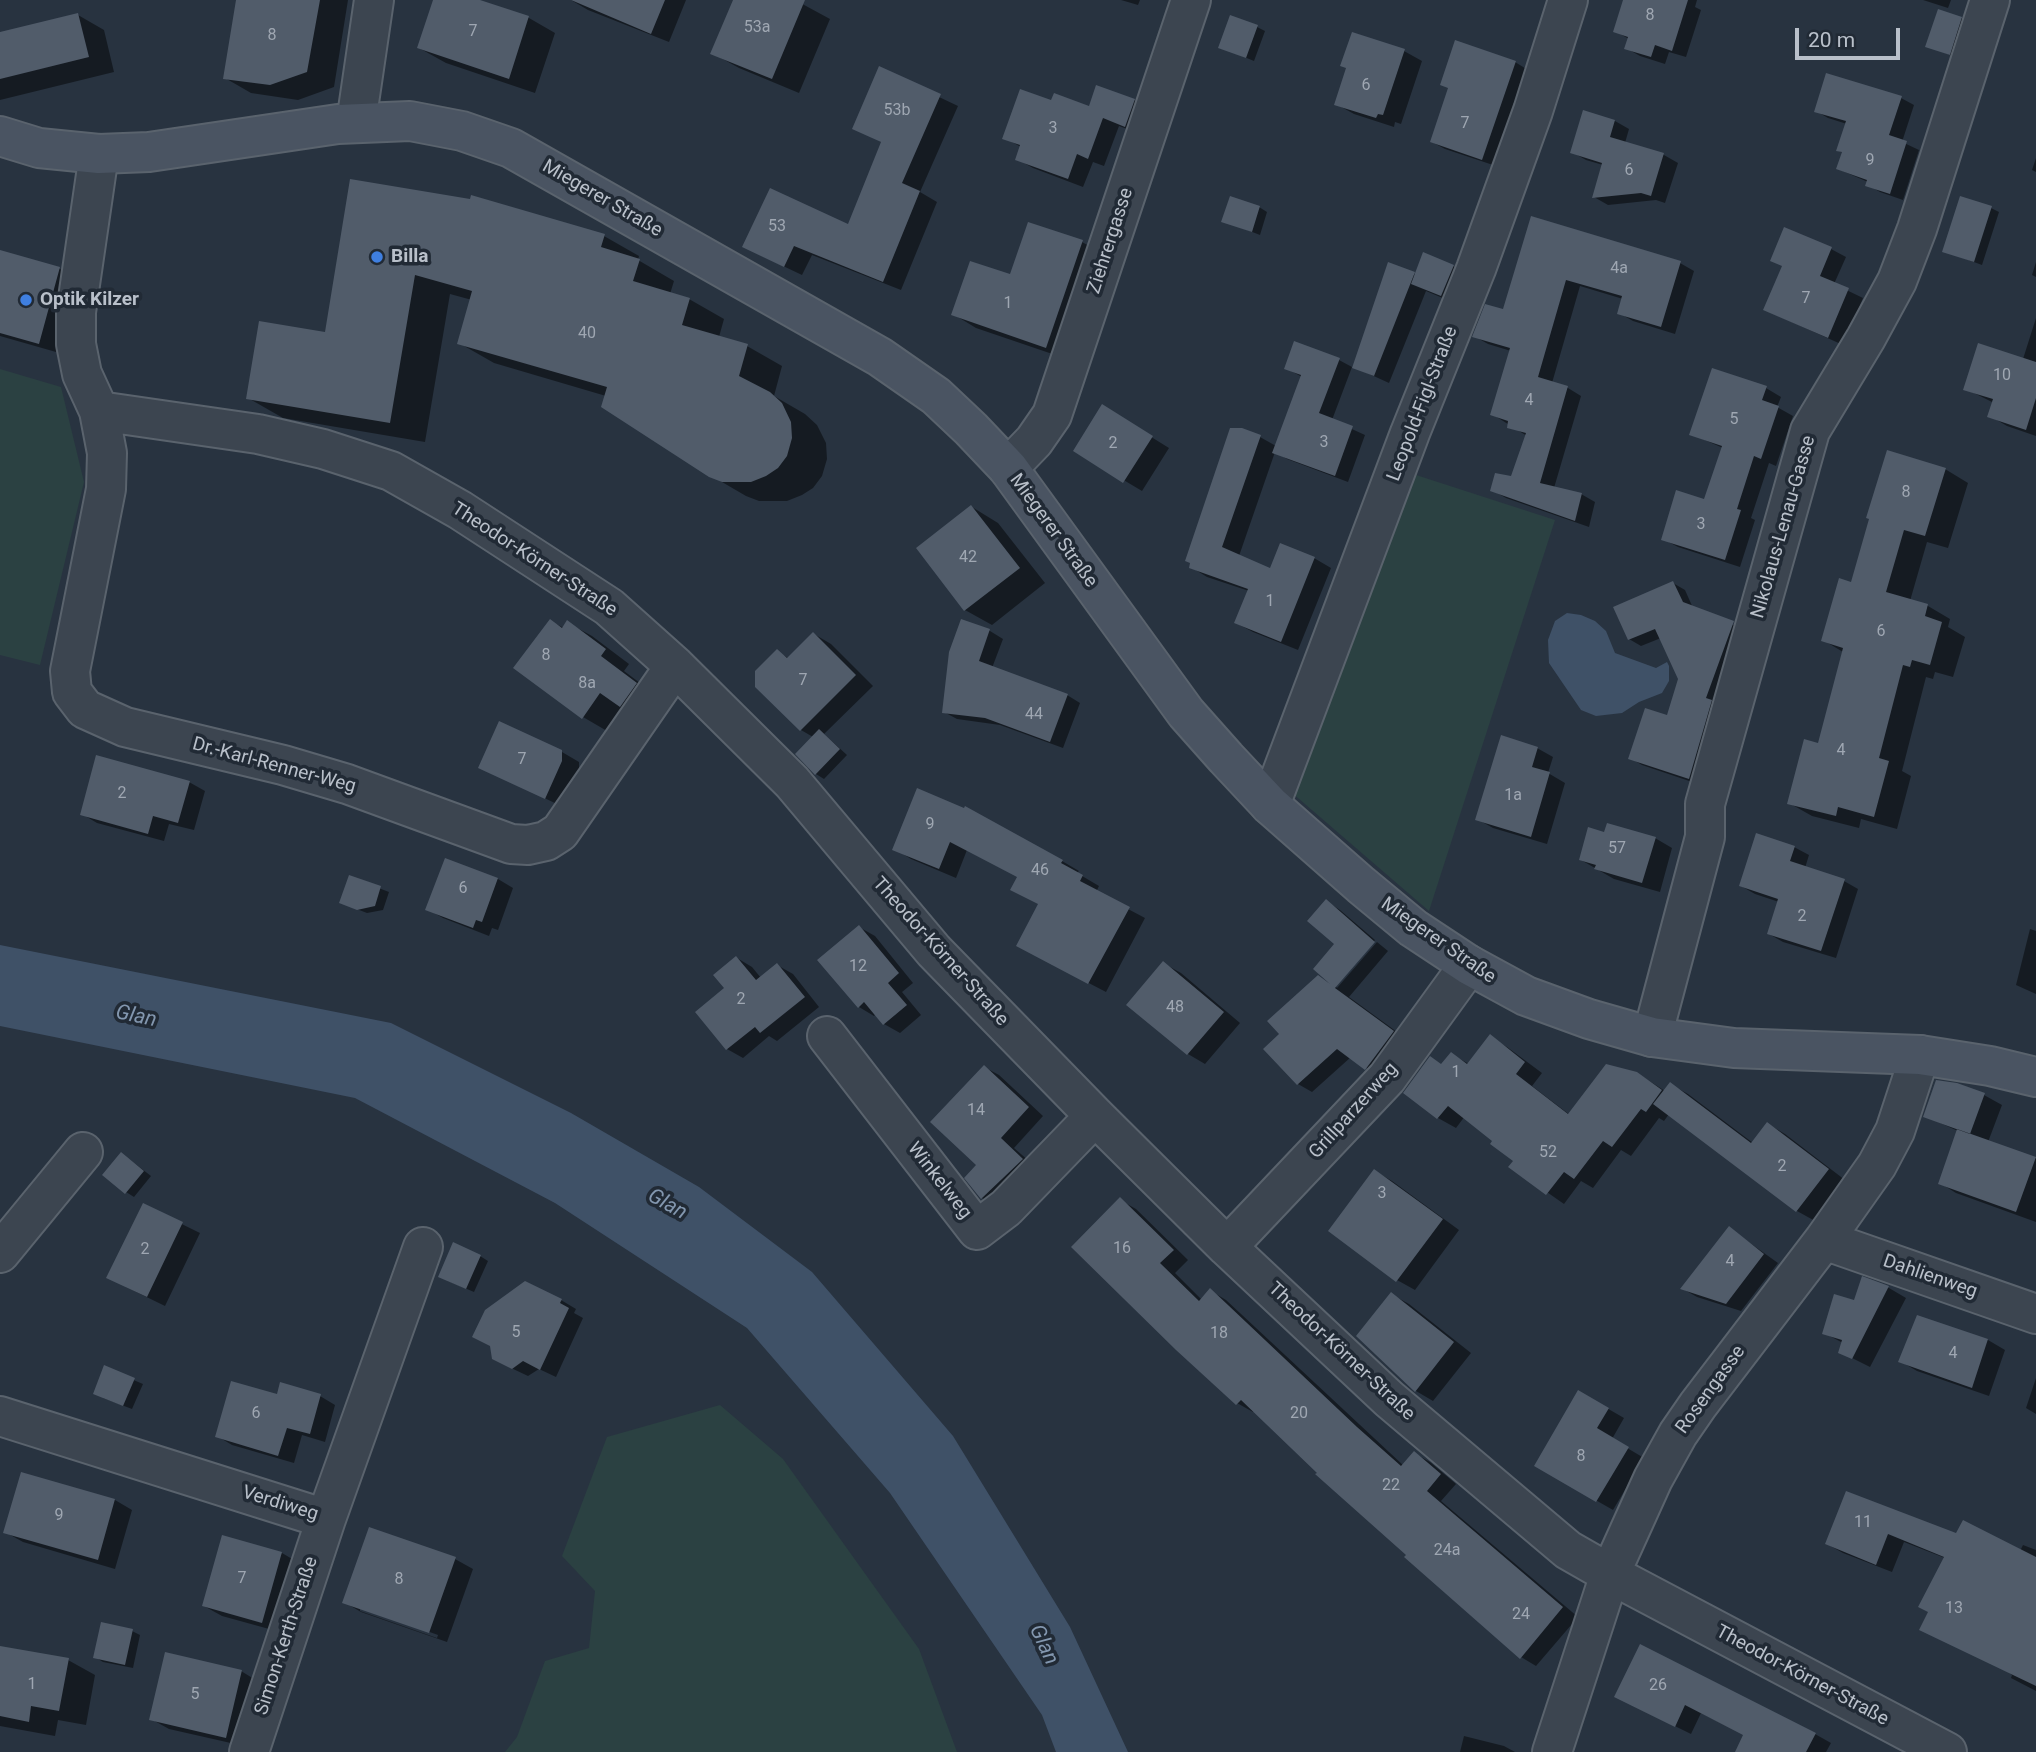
<!DOCTYPE html>
<meta charset="utf-8">
<style>
body{margin:0}
#map{position:relative;width:2036px;height:1752px;overflow:hidden;background:#283340;font-family:Roboto,sans-serif}
canvas{display:block}
.scale{position:absolute;left:1795px;top:28px;width:105px;height:32px;box-sizing:border-box;border:4px solid #b9c0ca;border-top:0;padding-left:9px;font-size:21px;line-height:24px;white-space:nowrap;color:#b9c0ca;-webkit-text-stroke:5px #212a35;paint-order:stroke}
</style>
<div id="map">
<canvas width="2036" height="1752"></canvas>
<div class="scale">20 m</div>
</div>
<script>
const ctx = document.querySelector('canvas').getContext('2d');
ctx.lineJoin = 'round';
function fillPath(path, color) { ctx.fillStyle = color; ctx.fill(path, 'evenodd'); }
const poly = rows => new Path2D(rows.map(r => 'M' + r).join(''));
function trace(path, color, width, dash) { ctx.strokeStyle = color; ctx.lineWidth = width; ctx.lineCap = dash ? 'butt' : 'round'; ctx.setLineDash(dash || []); ctx.stroke(path); }
function drawText(font, color, halo, rows, align = 'center') {
  ctx.font = font + ' Roboto,sans-serif'; ctx.lineWidth = 7; ctx.setLineDash([]); ctx.textBaseline = 'middle'; ctx.strokeStyle = halo; ctx.fillStyle = color; for (const [text, x, y, turn = 0] of rows) {
    ctx.save(); ctx.translate(x, y); ctx.rotate((+turn || 0) * Math.PI / 180); ctx.textAlign = isNaN(turn) ? turn : align; if (halo) ctx.strokeText(text, 0, 0); ctx.fillText(text, 0, 0); ctx.restore();
  }
}
fillPath(poly([
 [0,369,61,387,84,482,40,665,0,655],
 [1413,474,1555,520,1429,911,1291,792],
 [720,1405,783,1459,919,1649,957,1752,505,1752,517,1737,545,1661,589,1648,595,1591,562,1556,607,1437]
]), '#2b4142');
fillPath(poly([
 [1567,613,1581,615,1595,621,1606,631,1615,653,1656,668,1667,662,1669,666,1669,681,1662,693,1639,702,1622,713,1596,716,1581,710,1549,663,1548,640,1555,621],
 [0,945,391,1023,571,1113,699,1187,812,1272,953,1436,1070,1627,1128,1752,1056,1752,1042,1715,890,1493,747,1328,555,1203,355,1098,0,1026]
]), '#3f5167');
fillPath(poly([
 [237,0,348,0,334,87,298,100,251,93,225,78],
 [435,0,474,0,529,18,555,33,535,93,446,63,419,48],
 [571,0,686,0,669,42,588,10],
 [735,0,795,0,830,19,799,93,739,68,712,53],
 [1121,0,1140,0,1138,5],
 [1625,0,1697,0,1695,7,1701,10,1686,57,1669,52,1665,64,1640,56,1626,48,1629,39,1615,31],
 [1923,0,1951,0,1948,8],
 [78,15,104,30,114,72,0,100,0,34],
 [1961,18,1969,23,1958,58,1927,46],
 [1257,27,1265,31,1254,61,1220,47],
 [1404,51,1422,61,1401,124,1395,122,1394,127,1354,114,1336,104],
 [1515,62,1528,70,1496,166,1445,149,1432,142],
 [880,69,958,106,920,192,937,202,901,290,812,255,802,275,762,256,848,227,883,143,854,128],
 [1901,98,1914,105,1902,142,1919,150,1903,200,1880,192,1868,185,1868,182,1838,169,1843,153,1838,150,1847,124,1828,118,1816,111],
 [1134,100,1150,109,1141,134,1119,126,1104,166,1093,162,1083,187,1033,168,1017,159,1021,147,1005,138,1052,103,1090,108],
 [1585,112,1615,121,1629,129,1625,143,1664,155,1678,163,1665,203,1656,200,1608,205,1594,197,1603,165,1586,160,1572,152],
 [2036,158,2036,172,2032,170],
 [351,181,604,236,639,256,638,260,674,281,670,294,689,299,724,319,719,337,747,346,782,366,774,396,805,414,817,425,826,443,827,459,822,476,813,488,802,495,787,501,759,501,746,496,710,475,606,396,494,363,459,343,472,300,450,294,425,442,283,418,248,398,326,334],
 [1259,207,1267,212,1260,235,1224,221],
 [1991,208,1999,212,1982,265,1944,251],
 [1533,219,1680,263,1694,271,1675,334,1633,321,1619,313,1623,299,1580,286,1552,383,1568,388,1581,396,1554,488,1581,494,1595,502,1589,527,1506,498,1492,490,1512,479,1527,436,1492,414,1511,351,1488,344,1474,336,1504,312],
 [1082,242,1105,255,1070,360,976,328,953,314,1011,276],
 [1831,249,1846,257,1834,284,1863,298,1843,345,1765,310],
 [0,251,60,269,76,278,56,352,0,336],
 [2036,262,2036,277,2032,275],
 [1390,264,1416,275,1453,266,1468,275,1457,304,1426,291,1389,383,1354,367],
 [2036,318,2036,436,2007,426,1990,416,1994,403,1966,389,2023,359],
 [1339,360,1352,367,1332,420,1365,435,1348,482,1287,459,1275,452,1239,556,1271,570,1314,558,1331,568,1298,650,1253,632,1236,623,1249,591,1207,577,1191,567,1260,437,1276,446,1302,377,1286,368],
 [1766,388,1781,397,1777,407,1793,416,1776,466,1769,463,1751,518,1755,520,1740,567,1678,547,1663,539,1706,501,1723,448,1691,434],
 [1119,417,1169,448,1142,491,1075,451],
 [1945,469,1968,483,1948,548,1927,542,1910,601,1928,606,1950,619,1948,627,1965,637,1953,677,1935,672,1933,679,1926,677,1902,771,1911,776,1897,829,1861,819,1859,828,1812,816,1789,803,1819,745,1843,652,1823,640,1852,584],
 [972,507,998,523,1045,583,992,625,965,610],
 [1673,583,1685,590,1693,608,1745,630,1701,785,1642,765,1630,758,1668,717,1680,679,1661,638,1641,646,1629,639],
 [550,621,564,628,568,623,592,636,629,664,624,671,660,698,607,731,583,717],
 [962,621,990,631,1003,639,992,668,1067,695,1080,703,1063,748,1000,725,957,719,944,712],
 [814,634,831,644,873,686,824,734,847,755,824,779,816,774,797,754,813,737,801,730,777,651,788,658],
 [1537,748,1553,757,1548,773,1565,783,1547,844,1493,828,1477,819],
 [562,752,579,762,579,772,563,807,480,767],
 [189,782,205,791,194,830,169,824,164,841,97,823,82,814],
 [918,791,1062,861,1079,871,1077,873,1099,886,1096,892,1145,918,1106,992,1035,955,1040,905,1019,877,967,850,956,878,911,859,895,849],
 [1605,834,1655,838,1672,848,1660,892,1614,879,1581,860],
 [1794,847,1809,855,1805,868,1844,881,1858,889,1836,958,1783,942,1769,934,1779,902,1755,894,1741,886],
 [446,860,498,879,513,888,498,930,492,928,489,936,443,918,427,909],
 [350,877,389,892,383,910,367,913,341,903],
 [1326,901,1340,910,1375,940,1335,986,1337,988,1377,942,1388,951,1349,997,1408,1040,1380,1077,1351,1057,1312,1092,1298,1084,1281,1034,1318,977,1330,984,1336,944],
 [859,927,875,936,913,983,902,992,921,1015,900,1033,884,1024,876,1014,874,1016,859,1007],
 [2030,929,2036,931,2036,994,2016,985],
 [737,958,752,967,761,978,777,965,793,974,819,1007,777,1041,769,1036,743,1058,727,1049,726,989],
 [1163,963,1181,973,1240,1023,1205,1064,1188,1054],
 [1490,1037,1507,1047,1542,1073,1532,1086,1570,1115,1637,1073,1665,1091,1670,1084,1688,1094,1753,1143,1768,1124,1785,1134,1845,1180,1815,1221,1797,1211,1669,1114,1664,1121,1659,1118,1631,1156,1621,1150,1593,1188,1581,1181,1564,1204,1511,1167,1515,1161,1495,1140,1465,1116,1456,1128,1438,1118,1406,1092,1442,1066,1451,1054,1469,1064],
 [984,1067,999,1075,1043,1116,1014,1148,1037,1168,997,1207,982,1198,967,1178,979,1165],
 [1984,1095,2002,1105,1988,1142,2036,1158,2036,1222,1956,1193,1940,1183,1958,1131,1925,1116],
 [129,1159,151,1176,134,1197,126,1192],
 [1375,1171,1392,1181,1459,1230,1415,1290,1397,1280],
 [1120,1200,1136,1209,1188,1260,1175,1273,1202,1300,1211,1291,1226,1300,1404,1466,1414,1453,1430,1462,1456,1484,1441,1501,1578,1617,1536,1666,1521,1657,1255,1411,1253,1412,1237,1403],
 [143,1205,200,1233,165,1306,126,1287],
 [1729,1228,1778,1263,1741,1311,1697,1297,1683,1289],
 [480,1256,488,1261,474,1292,448,1281],
 [1863,1279,1889,1288,1906,1298,1870,1367,1840,1352,1843,1343,1824,1333,1856,1303],
 [1391,1294,1409,1304,1471,1353,1433,1401,1416,1391,1359,1336],
 [561,1300,576,1309,574,1313,583,1318,556,1377,539,1369,528,1376,509,1367,492,1346],
 [1918,1317,1988,1340,2005,1350,1989,1396,1917,1371,1900,1361],
 [105,1368,143,1384,132,1409,103,1398],
 [2036,1378,2036,1414,2026,1408],
 [1579,1392,1624,1418,1612,1439,1644,1458,1613,1510,1536,1466],
 [278,1396,320,1396,335,1405,325,1442,302,1435,294,1463,232,1445,217,1436],
 [22,1474,115,1500,132,1510,115,1569,23,1542,5,1532],
 [1847,1493,1957,1535,2020,1551,2023,1545,2036,1550,2036,1691,2011,1678,2012,1675,1930,1612,1945,1558,1904,1542,1892,1572,1843,1553,1827,1544],
 [282,1553,299,1563,280,1632,222,1616,204,1606],
 [455,1559,473,1569,447,1642,361,1612,344,1602],
 [360,1607,438,1635,437,1638,360,1611],
 [132,1631,140,1635,133,1668,103,1662,95,1657],
 [1641,1647,1815,1734,1831,1743,1826,1752,1737,1752,1745,1735,1701,1713,1691,1734,1632,1705],
 [0,1648,68,1660,95,1675,86,1725,58,1720,55,1736,0,1726],
 [241,1671,259,1682,244,1746,169,1729,151,1719],
 [1464,1736,1504,1746,1515,1752,1460,1752]
]), '#0007');
fillPath(poly([
 [236,0,320,0,307,72,270,85,223,79],
 [433,0,480,0,529,16,509,79,417,48],
 [571,0,665,0,651,34],
 [733,0,805,0,772,79,710,54],
 [1623,0,1688,0,1672,51,1655,45,1651,57,1624,49,1628,37,1613,32],
 [1938,9,1962,17,1950,55,1925,47],
 [78,13,89,57,0,79,0,32],
 [1230,15,1258,25,1246,58,1218,48],
 [1352,32,1405,49,1383,115,1378,114,1376,118,1334,105,1346,68,1340,66],
 [1455,40,1516,61,1482,160,1430,142,1448,88,1440,85],
 [879,66,941,94,902,183,920,191,883,282,794,246,784,267,742,247,770,188,848,224,881,142,852,129],
 [1826,73,1902,96,1889,135,1907,141,1890,194,1865,186,1867,180,1836,169,1842,152,1836,151,1846,121,1814,112],
 [1096,85,1135,99,1125,127,1103,118,1088,159,1077,154,1068,179,1015,160,1020,145,1002,139,1020,89,1051,100,1054,93,1089,106],
 [1583,110,1615,120,1610,137,1664,153,1651,196,1641,193,1592,198,1602,163,1570,153],
 [350,179,470,199,471,195,605,234,601,247,640,259,633,281,690,298,682,325,748,344,739,376,770,392,782,403,791,422,792,438,787,456,778,468,766,476,751,482,722,482,709,477,601,407,607,387,457,344,472,291,415,275,390,423,246,399,259,321,325,332],
 [1230,196,1260,206,1252,232,1221,222],
 [1960,196,1992,206,1974,262,1942,252],
 [1531,216,1681,261,1661,327,1617,314,1622,296,1566,280,1538,377,1568,386,1540,483,1582,493,1575,521,1490,491,1495,473,1511,476,1526,433,1507,428,1508,421,1490,415,1510,348,1472,337,1485,304,1503,309],
 [1028,222,1083,240,1046,348,951,315,970,261,1010,274],
 [1784,227,1832,247,1820,276,1849,288,1828,338,1763,310,1782,266,1770,261],
 [0,250,60,267,39,344,0,333],
 [1423,252,1454,265,1441,296,1411,284],
 [1388,262,1415,272,1374,376,1352,368],
 [1294,341,1340,358,1319,413,1353,426,1335,476,1272,453,1301,375,1284,369],
 [1978,343,2036,362,2036,398,2026,430,1987,417,1993,399,1963,390],
 [1712,368,1767,386,1762,400,1779,406,1761,459,1754,456,1737,509,1741,510,1725,560,1661,540,1676,490,1704,499,1722,446,1689,435],
 [1102,404,1153,436,1123,483,1073,451],
 [1230,428,1242,428,1261,435,1222,547,1270,568,1280,543,1315,557,1281,642,1234,623,1248,589,1189,568,1190,563,1185,561],
 [1887,450,1946,468,1925,536,1904,530,1886,592,1928,604,1925,616,1942,622,1930,665,1912,660,1910,667,1903,665,1879,758,1889,761,1874,817,1838,807,1836,816,1787,804,1804,739,1818,743,1843,648,1821,641,1839,578,1851,582,1869,519,1866,518],
 [971,505,1020,568,964,611,916,548],
 [1673,581,1683,602,1734,621,1706,698,1712,700,1689,779,1628,759,1645,708,1667,715,1678,679,1655,629,1628,640,1613,607],
 [550,619,562,628,567,620,606,649,601,656,637,683,620,707,600,693,582,719,513,668],
 [961,619,990,629,979,661,1068,694,1050,742,985,718,942,713,949,652],
 [813,632,856,675,800,731,755,687,755,671,777,649,787,658],
 [499,721,562,750,562,761,545,799,478,768],
 [819,729,840,749,815,775,795,754],
 [1501,735,1538,747,1532,767,1550,772,1531,837,1475,820],
 [96,755,190,781,178,823,153,816,148,834,80,815],
 [917,788,964,808,965,806,1063,860,1061,863,1083,875,1080,881,1130,907,1088,984,1016,946,1038,904,1010,890,1017,877,950,842,939,869,892,850],
 [1607,823,1656,837,1642,883,1594,869,1596,865,1579,860,1588,827,1604,832],
 [1756,833,1795,846,1790,861,1845,879,1821,951,1767,934,1778,899,1739,886],
 [445,858,498,878,482,922,476,920,473,928,425,910],
 [349,875,381,886,375,906,357,910,339,903],
 [1326,899,1375,942,1335,988,1394,1031,1365,1070,1337,1049,1297,1085,1263,1049,1279,1034,1267,1021,1318,975,1330,984,1313,969,1334,944,1307,921],
 [859,925,899,973,888,983,907,1005,883,1025,864,1002,858,1008,817,960],
 [736,956,756,980,777,963,805,997,760,1033,755,1027,726,1050,695,1012,724,988,713,975],
 [1163,961,1224,1012,1187,1055,1126,1005],
 [1490,1034,1525,1062,1516,1074,1568,1114,1606,1064,1637,1072,1662,1090,1646,1112,1641,1109,1612,1147,1603,1141,1574,1179,1564,1172,1546,1195,1508,1167,1513,1161,1490,1144,1492,1141,1448,1106,1437,1119,1403,1093,1430,1056,1441,1064,1451,1052,1467,1064],
 [984,1065,1029,1107,1001,1138,1023,1159,981,1199,964,1178,976,1165,930,1122],
 [1936,1080,1957,1083,1985,1093,1970,1134,1923,1117],
 [1670,1082,1751,1143,1767,1122,1829,1169,1796,1212,1653,1104],
 [1957,1129,2036,1157,2016,1212,1938,1184],
 [121,1152,144,1171,125,1194,102,1175],
 [1374,1169,1443,1219,1396,1282,1328,1231],
 [1120,1197,1174,1250,1160,1263,1199,1301,1210,1288,1357,1427,1401,1466,1414,1451,1441,1474,1427,1491,1563,1607,1520,1659,1404,1557,1406,1555,1315,1474,1317,1473,1241,1400,1236,1405,1176,1350,1071,1247],
 [143,1203,183,1222,147,1297,106,1278],
 [1729,1226,1764,1254,1726,1304,1680,1289],
 [453,1242,481,1255,466,1289,438,1277],
 [1862,1276,1889,1286,1852,1359,1838,1353,1842,1340,1822,1334,1834,1294,1854,1300],
 [525,1281,562,1299,560,1303,569,1308,540,1370,523,1361,512,1369,492,1359,490,1346,472,1337,485,1310],
 [1391,1292,1454,1342,1415,1392,1356,1336],
 [1917,1315,1988,1339,1972,1388,1898,1362],
 [104,1365,135,1378,123,1406,93,1394],
 [231,1381,277,1394,280,1382,321,1394,310,1434,287,1428,278,1456,215,1437],
 [1578,1390,1609,1408,1597,1428,1629,1447,1596,1502,1534,1466],
 [21,1472,115,1499,98,1560,3,1533],
 [1846,1491,1956,1533,1963,1520,2036,1557,2036,1686,1919,1630,1928,1612,1918,1607,1944,1557,1888,1534,1876,1565,1825,1544],
 [369,1527,456,1557,429,1633,342,1603],
 [222,1535,282,1552,262,1623,202,1606],
 [101,1622,133,1629,125,1665,93,1658],
 [1640,1644,1816,1733,1806,1752,1735,1752,1743,1735,1685,1705,1675,1727,1614,1697],
 [0,1646,69,1658,59,1711,31,1706,29,1722,0,1716],
 [165,1652,242,1670,226,1738,149,1720]
]), '#515c6a');
const street = poly([
 [356,123,374,0],
 [99,154,76,312,76,344,82,374,99,411,258,434,323,449,391,471,460,510,609,607,675,666,792,782,934,951,1095,1116,1227,1247,1389,1399,1568,1550,1610,1574,1947,1752],
 [99,411,107,453,106,489,70,671,72,692,85,709,125,727,283,765,347,784,511,844,528,845,546,841,560,832,675,666],
 [1008,468,1034,441,1052,415,1191,0],
 [1270,805,1410,433,1476,269,1533,111,1568,0],
 [827,1036,977,1230,1006,1208,1095,1116],
 [1652,1037,1705,837,1705,804,1810,431,1866,338,1897,281,1917,229,1990,0],
 [1824,1240,2036,1314],
 [1227,1247,1387,1078,1469,965],
 [0,1253,83,1152],
 [0,1416,326,1519,423,1247],
 [249,1752,326,1519],
 [1552,1752,1610,1574,1653,1479,1678,1434,1698,1405,1824,1240,1877,1165,1895,1131,1920,1055]
]);
const secondary = poly([
 [0,136,39,148,99,154,149,152,338,124,410,121,462,131,511,148,880,357,936,396,971,429,1008,468,1186,713,1226,758,1270,805,1361,885,1413,928,1469,965,1526,996,1589,1019,1652,1037,1734,1048,1920,1055,1990,1066,2036,1077]
]);
trace(street, '#5a636d', 42);
trace(secondary, '#5a636d', 42);
trace(street, '#3c4550', 38);
trace(secondary, '#4a5462', 38);
for (const [x, y, r, color] of [
 [377,257,7,"#3f7fe0"],
 [26,300,7,"#3f7fe0"]
]) { const dot = new Path2D(); dot.arc(x, y, r, 0, 2 * Math.PI); ctx.fillStyle = color; ctx.fill(dot); trace(dot, '#212a35', 2.5); }
drawText('16px', '#9fa7b2', null, [
 ["8",1650,16],
 ["53a",757,28],
 ["7",473,32],
 ["8",272,36],
 ["6",1366,86],
 ["53b",897,111],
 ["7",1465,124],
 ["3",1053,129],
 ["9",1870,161],
 ["6",1629,171],
 ["53",777,227],
 ["4a",1619,269],
 ["7",1806,299],
 ["1",1008,304],
 ["40",587,334],
 ["10",2002,376],
 ["4",1529,401],
 ["5",1734,420],
 ["3",1324,443],
 ["2",1113,444],
 ["8",1906,493],
 ["3",1701,525],
 ["42",968,558],
 ["1",1270,602],
 ["6",1881,632],
 ["8",546,656],
 ["7",803,681],
 ["8a",587,684],
 ["44",1034,715],
 ["4",1841,751],
 ["7",522,760],
 ["2",122,794],
 ["1a",1513,796],
 ["9",930,825],
 ["57",1617,849],
 ["46",1040,871],
 ["6",463,889],
 ["2",1802,917],
 ["12",858,967],
 ["2",741,1000],
 ["48",1175,1008],
 ["1",1456,1073],
 ["14",976,1111],
 ["52",1548,1153],
 ["2",1782,1167],
 ["3",1382,1194],
 ["16",1122,1249],
 ["2",145,1250],
 ["4",1730,1262],
 ["5",516,1333],
 ["18",1219,1334],
 ["4",1953,1354],
 ["6",256,1414],
 ["20",1299,1414],
 ["8",1581,1457],
 ["22",1391,1486],
 ["9",59,1516],
 ["11",1863,1523],
 ["24a",1447,1551],
 ["7",242,1579],
 ["8",399,1580],
 ["13",1954,1609],
 ["24",1521,1615],
 ["1",32,1685],
 ["26",1658,1686],
 ["5",195,1695]
]);
drawText('19px', '#b9c0ca', '#212a35', [
 ["Miegerer Straße",602,199,30],
 ["Ziehrergasse",1111,241,-72],
 ["Leopold-Figl-Straße",1423,404,-69],
 ["Nikolaus-Lenau-Gasse",1784,527,-74],
 ["Miegerer Straße",1053,531,54],
 ["Theodor-Körner-Straße",534,560,33],
 ["Dr.-Karl-Renner-Weg",274,766,15],
 ["Miegerer Straße",1438,941,35],
 ["Theodor-Körner-Straße",940,952,48],
 ["Grillparzerweg",1354,1111,-48],
 ["Winkelweg",939,1181,52],
 ["Dahlienweg",1930,1277,19],
 ["Theodor-Körner-Straße",1341,1352,43],
 ["Rosengasse",1711,1390,-54],
 ["Verdiweg",280,1504,17],
 ["Simon-Kerth-Straße",287,1636,-72],
 ["Theodor-Körner-Straße",1802,1676,28]
]);
drawText('bold 19px', '#b9c0ca', '#212a35', [
 ["Billa",391,257],
 ["Optik Kilzer",40,300]
], 'left');
drawText('italic 21px', '#8397af', '#212a35', [
 ["Glan",136,1017,12],
 ["Glan",667,1205,29],
 ["Glan",1043,1645,65]
]);
</script>
